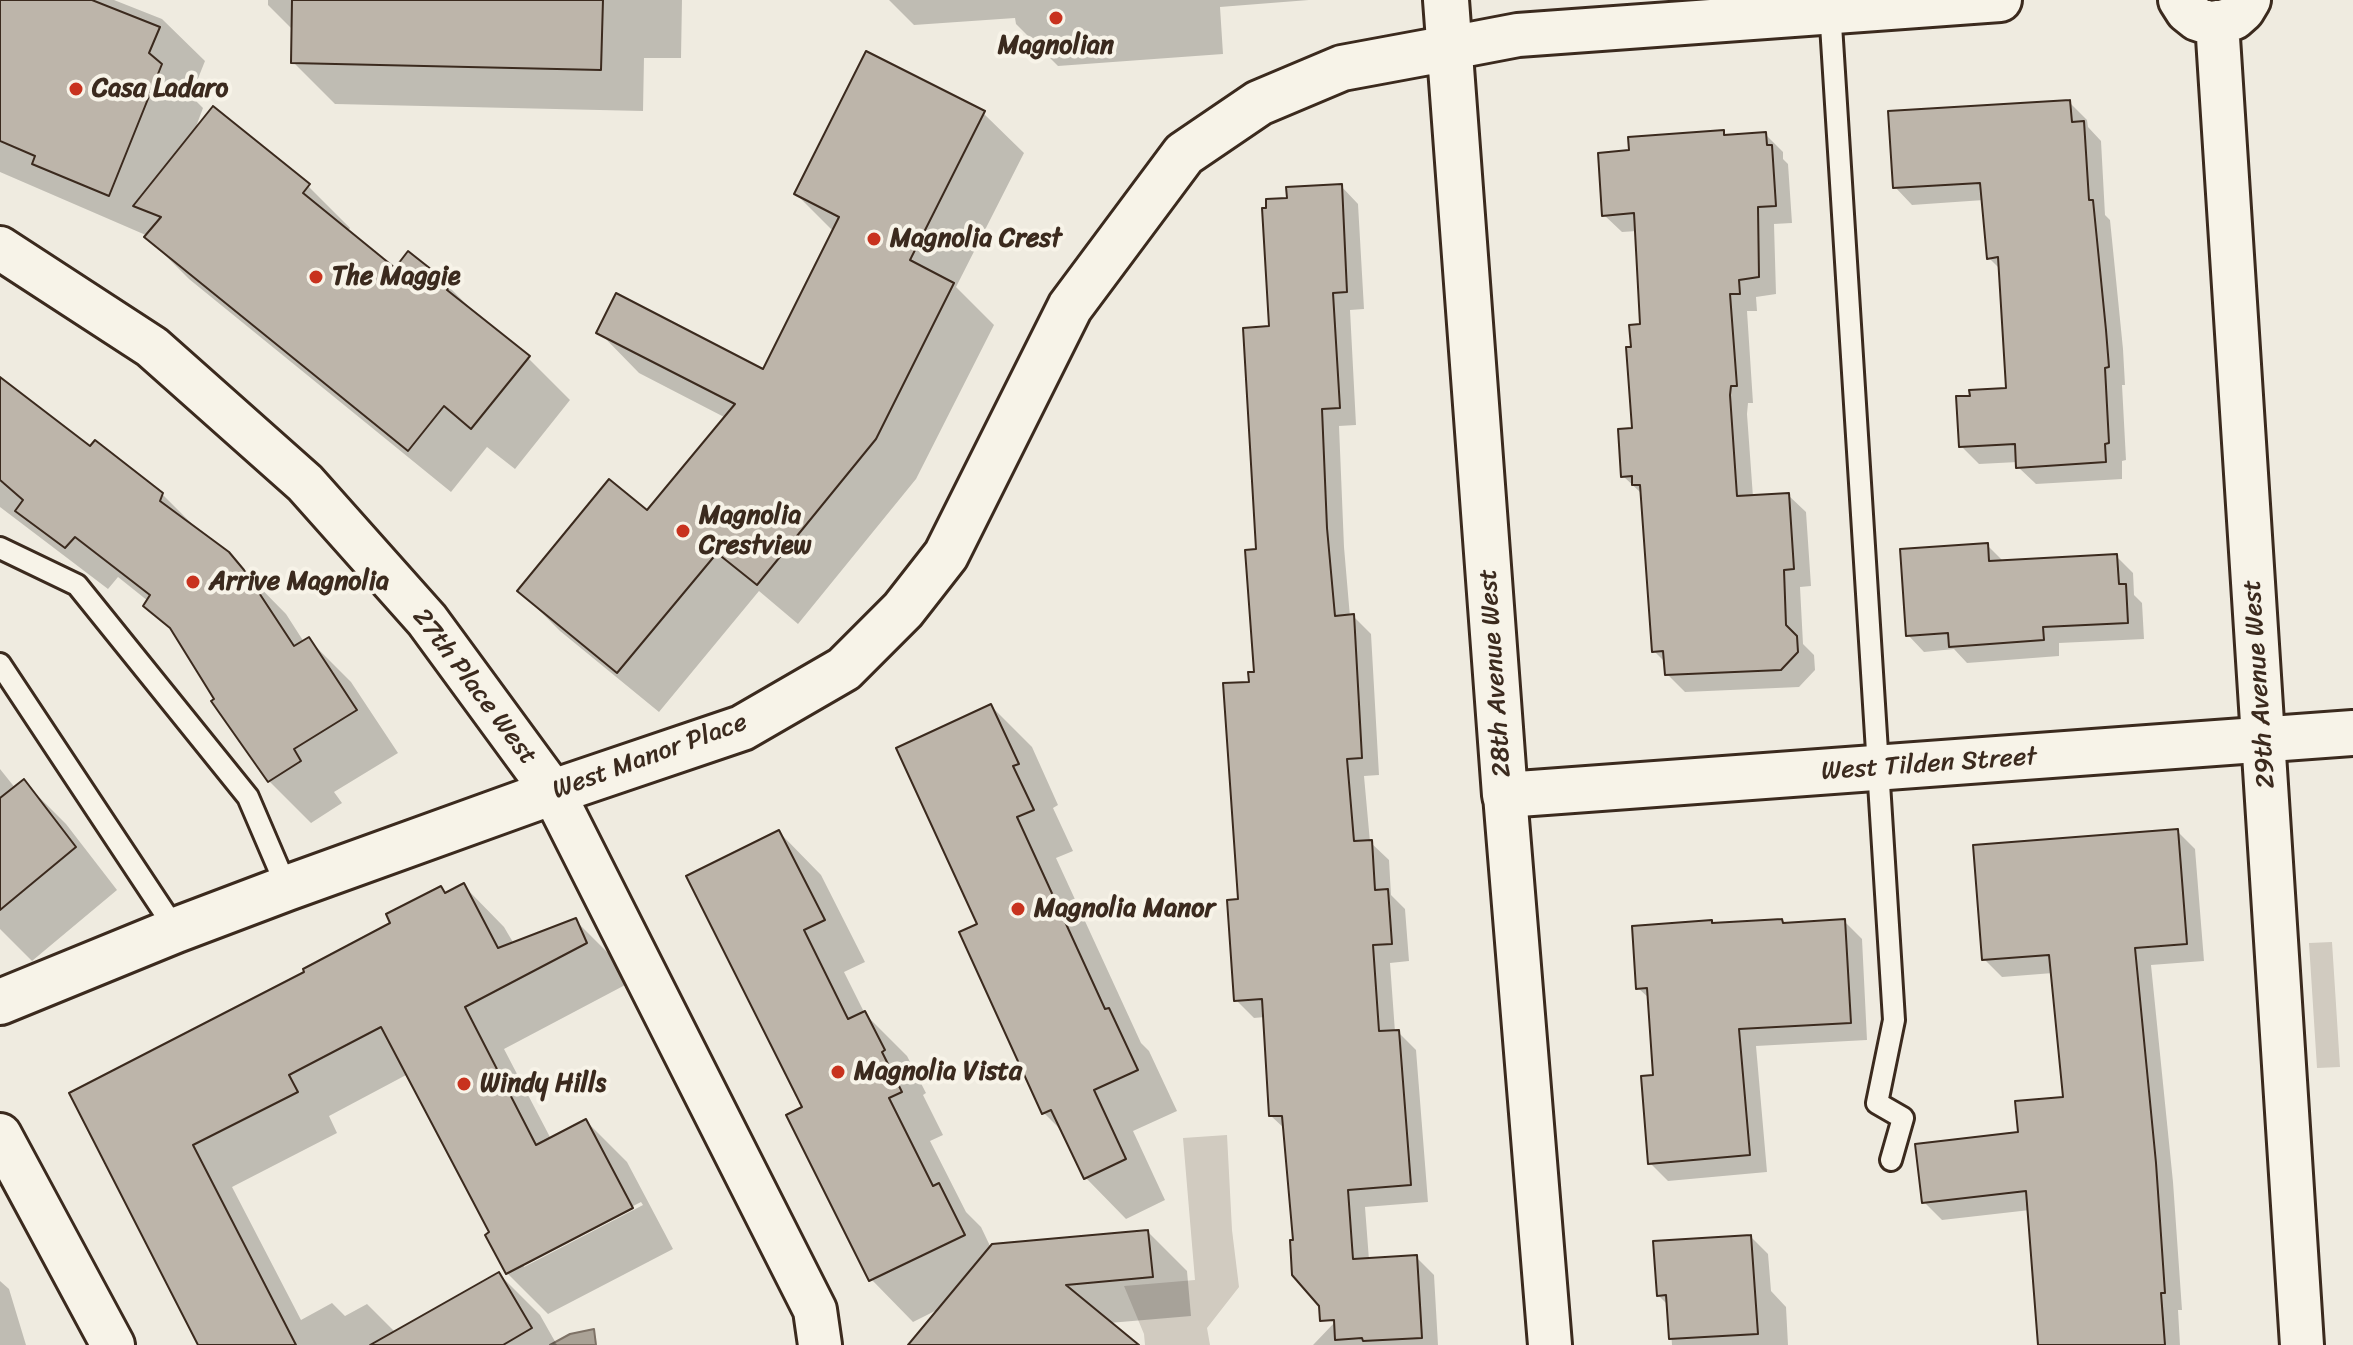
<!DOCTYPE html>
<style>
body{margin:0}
canvas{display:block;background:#efebe0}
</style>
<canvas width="2353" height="1345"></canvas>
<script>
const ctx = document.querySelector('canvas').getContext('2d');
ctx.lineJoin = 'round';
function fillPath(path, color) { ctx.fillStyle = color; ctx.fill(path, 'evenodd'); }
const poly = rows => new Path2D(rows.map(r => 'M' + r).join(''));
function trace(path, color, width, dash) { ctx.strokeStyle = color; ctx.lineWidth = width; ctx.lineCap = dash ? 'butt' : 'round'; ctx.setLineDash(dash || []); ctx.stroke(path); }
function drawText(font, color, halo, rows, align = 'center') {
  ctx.font = font + ' Sriracha,sans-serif'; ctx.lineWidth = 8; ctx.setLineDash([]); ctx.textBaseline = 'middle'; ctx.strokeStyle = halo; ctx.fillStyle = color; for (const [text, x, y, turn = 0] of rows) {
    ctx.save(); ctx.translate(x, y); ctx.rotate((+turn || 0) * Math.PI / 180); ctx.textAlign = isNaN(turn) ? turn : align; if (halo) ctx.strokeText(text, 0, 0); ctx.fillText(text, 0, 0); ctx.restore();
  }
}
fillPath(poly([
 [2332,942,2340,1067,2317,1068,2309,943],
 [1227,1135,1232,1230,1239,1287,1207,1328,1210,1345,1145,1345,1144,1334,1124,1286,1195,1280,1183,1138]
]), '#d1cbc0');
const water = poly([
 [594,1329,596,1345,550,1345,570,1334,594,1329]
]);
fillPath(water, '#aaa296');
trace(water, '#7e7266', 2);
fillPath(poly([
 [0,0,114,0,162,19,205,61,191,96,203,108,194,132,308,186,350,228,347,232,395,271,449,287,486,324,528,358,570,400,515,469,487,447,451,492,189,279,147,237,148,236,0,172],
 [268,0,682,0,681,58,644,58,643,111,335,104,293,62,293,30,268,5],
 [889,0,1309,0,1220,7,1223,54,1058,66,1016,24,1015,18,914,25],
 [2069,102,2087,120,2088,127,2101,141,2105,215,2110,220,2123,349,2125,385,2122,385,2126,460,2122,461,2122,479,2036,484,2018,467,2018,462,1979,464,1961,446,1972,398,2008,390,2001,270,1989,258,1984,200,1912,205,1895,187],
 [983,113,1024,153,956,287,994,325,916,479,798,624,759,591,659,712,560,631,520,591,647,513,726,418,639,373,599,332,764,372,834,232,796,194],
 [1723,132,1728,137,1765,134,1783,152,1783,159,1788,164,1792,223,1774,224,1776,294,1756,297,1757,311,1747,311,1753,403,1748,403,1747,414,1753,497,1788,495,1806,512,1811,586,1800,587,1803,644,1814,655,1815,670,1799,687,1685,692,1667,674,1666,663,1654,651,1641,493,1623,476,1634,430,1633,349,1642,326,1637,231,1622,232,1604,215,1632,152],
 [1341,186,1358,204,1364,309,1350,310,1356,425,1339,426,1344,547,1350,617,1353,616,1371,634,1379,775,1364,776,1370,842,1389,860,1391,895,1405,909,1409,961,1390,963,1395,1032,1398,1032,1416,1050,1428,1202,1365,1207,1369,1260,1416,1257,1434,1275,1438,1345,1313,1345,1335,1322,1294,1274,1295,1242,1285,1129,1271,1116,1265,1017,1254,1018,1236,1000,1251,684,1257,674,1258,551,1271,328,1289,200],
 [0,383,90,449,162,494,204,536,227,554,286,614,304,642,308,639,351,682,398,753,334,792,342,803,311,823,269,781,180,639,146,606,148,601,118,577,108,589,0,507],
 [1987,545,2004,562,2116,556,2133,573,2134,595,2142,603,2144,639,2059,643,2059,656,1967,663,1954,649,1924,652,1908,635],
 [991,706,1032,747,1058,805,1053,808,1073,851,1056,858,1141,1043,1149,1051,1177,1111,1133,1131,1165,1200,1126,1219,1086,1178,1064,1133,1044,1113,980,925],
 [0,769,16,789,24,782,66,824,117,890,32,961,0,929],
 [2177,831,2195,849,2204,961,2151,965,2173,1182,2182,1310,2178,1310,2180,1345,2040,1345,2030,1210,1942,1220,1924,1202,2065,1099,2053,973,2002,977,1984,959],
 [779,832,821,875,865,962,844,972,865,1014,907,1056,926,1093,923,1095,943,1135,930,1141,966,1212,981,1227,991,1248,1148,1232,1187,1271,1191,1316,1109,1323,1133,1345,911,1345,941,1308,913,1322,871,1279,804,1108],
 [464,886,504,927,514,944,575,920,616,961,627,984,504,1049,551,1139,586,1121,627,1162,673,1249,548,1314,507,1273,492,1233,408,1074,329,1116,337,1133,232,1187,301,1320,332,1303,345,1316,367,1304,396,1333,499,1274,540,1315,557,1345,201,1345,71,1094,307,973,393,924,441,888,447,894],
 [641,1202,643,1205,524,1267,524,1262],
 [1782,921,1785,925,1844,921,1862,939,1867,1040,1756,1046,1767,1172,1668,1181,1650,1163,1655,1077,1650,999,1638,988,1712,922,1714,925],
 [1751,1237,1768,1254,1771,1291,1786,1307,1788,1345,1672,1345,1669,1306,1658,1295],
 [0,1281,9,1289,26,1345,0,1345]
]), '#0003');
const building = poly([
 [0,0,92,0,160,27,149,53,162,64,109,196,32,164,35,156,0,141,0,0],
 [292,0,603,0,601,70,291,63,292,0],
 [866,51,985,111,910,260,954,283,876,439,757,585,717,553,617,673,517,591,609,479,647,510,735,404,596,333,616,293,763,369,839,217,794,194,866,51],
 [2070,100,2072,122,2084,121,2089,200,2093,200,2106,330,2109,367,2105,368,2109,443,2105,444,2106,462,2016,468,2015,444,1959,447,1956,396,1970,396,1969,390,2006,388,1998,257,1987,259,1980,183,1893,188,1888,111,2070,100],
 [213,106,310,184,303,193,395,268,408,251,451,285,447,290,530,356,471,429,444,406,408,451,144,237,161,217,133,206,213,106],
 [1724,130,1724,135,1766,132,1767,145,1772,145,1776,206,1758,207,1759,277,1739,280,1740,294,1730,294,1737,386,1731,386,1730,395,1737,496,1789,493,1794,569,1784,570,1786,625,1797,636,1798,652,1781,670,1665,675,1663,651,1652,652,1640,485,1632,485,1632,476,1621,477,1618,429,1632,428,1626,347,1631,347,1629,325,1640,324,1634,213,1602,216,1598,153,1629,150,1628,137,1724,130],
 [1342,184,1347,292,1333,293,1340,408,1322,409,1327,528,1335,616,1354,614,1362,758,1347,759,1354,841,1372,840,1375,890,1388,889,1392,944,1373,945,1379,1031,1399,1030,1411,1185,1348,1190,1353,1259,1417,1255,1422,1338,1363,1341,1362,1338,1335,1340,1334,1320,1320,1321,1319,1306,1292,1275,1290,1240,1293,1240,1282,1116,1269,1116,1262,999,1234,1001,1227,900,1238,899,1223,683,1249,682,1248,672,1254,672,1245,550,1256,549,1243,328,1269,326,1262,208,1266,208,1266,199,1287,198,1286,187,1342,184],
 [0,377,90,446,95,440,163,493,160,501,229,552,244,570,294,646,309,637,357,710,294,749,301,761,268,782,211,701,214,699,170,628,143,606,150,595,75,537,65,548,15,511,23,500,0,480,0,377],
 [1988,543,1989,561,2117,554,2119,584,2126,584,2128,623,2043,627,2044,640,1949,647,1948,633,1906,636,1900,549,1988,543],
 [991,704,1019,764,1013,766,1034,810,1017,817,1105,1009,1109,1008,1138,1070,1094,1090,1126,1159,1084,1179,1051,1110,1042,1114,959,932,977,924,896,748,991,704],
 [24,779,76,847,0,910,0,798,24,779],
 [2178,829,2187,944,2135,948,2156,1163,2165,1293,2161,1293,2165,1345,2038,1345,2026,1191,1922,1203,1915,1144,2018,1132,2015,1101,2063,1097,2049,955,1982,960,1973,845,2178,829],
 [779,830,825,920,804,930,848,1019,865,1011,885,1050,882,1052,902,1092,889,1098,933,1186,939,1183,965,1235,869,1281,786,1115,802,1107,686,876,779,830],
 [464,883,498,948,576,918,587,943,465,1007,536,1145,586,1119,633,1208,506,1274,485,1235,489,1232,381,1027,289,1075,298,1092,193,1145,296,1345,198,1345,69,1093,304,972,303,969,390,923,386,914,441,886,445,893,464,883],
 [1782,919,1783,923,1845,919,1851,1023,1739,1029,1750,1155,1648,1164,1641,1076,1653,1075,1647,988,1636,989,1632,926,1712,920,1712,923,1782,919],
 [1148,1230,1153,1277,1066,1285,1139,1345,908,1345,992,1244,1148,1230],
 [1751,1235,1758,1334,1669,1339,1666,1295,1657,1296,1653,1241,1751,1235],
 [499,1272,532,1328,503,1345,370,1345,499,1272]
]);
fillPath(building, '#bdb5aa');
trace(building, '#3b2a1e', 2);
const service = poly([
 [1830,9,1894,1020,1877,1103,1903,1118,1891,1160],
 [0,548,77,585,248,797,287,888],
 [0,664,176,930]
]);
const minor = poly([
 [2180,0,2187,11,2197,19,2209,23,2222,22,2234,18,2243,10,2249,0],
 [2217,22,2302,1345],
 [1450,48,1518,35,2000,0],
 [0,248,152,347,305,483,427,620,553,792,815,1310,820,1345],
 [1505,795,1550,1345],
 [0,1135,113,1345]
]);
const tertiary = poly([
 [1446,0,1505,795,2353,733],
 [0,1002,176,930,287,888,553,792,742,728,844,669,903,610,946,555,1070,307,1184,154,1259,103,1342,68,1450,48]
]);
trace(service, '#3b2a1e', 26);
trace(minor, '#3b2a1e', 48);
trace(tertiary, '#3b2a1e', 50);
trace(service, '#f7f3e8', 20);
trace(minor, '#f7f3e8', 42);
trace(tertiary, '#f7f3e8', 44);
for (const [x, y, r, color] of [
 [1056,18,8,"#c8321e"],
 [76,89,8,"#c8321e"],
 [874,239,8,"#c8321e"],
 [316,277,8,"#c8321e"],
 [683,531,8,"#c8321e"],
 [193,582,8,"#c8321e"],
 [1018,909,8,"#c8321e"],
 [838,1072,8,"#c8321e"],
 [464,1084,8,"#c8321e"]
]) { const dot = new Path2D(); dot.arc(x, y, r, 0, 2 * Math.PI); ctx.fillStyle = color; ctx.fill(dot); trace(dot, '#f7f3e8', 3); }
drawText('bold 26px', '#3b2a1e', '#f7f3e8', [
 ["Magnolian",1056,46,"center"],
 ["Casa Ladaro",92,89],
 ["Magnolia Crest",890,239],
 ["The Maggie",332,277],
 ["Magnolia",699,516],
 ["Crestview",699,546],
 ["Arrive Magnolia",209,582],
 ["Magnolia Manor",1034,909],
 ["Magnolia Vista",854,1072],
 ["Windy Hills",480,1084]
], 'left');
drawText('26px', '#3b2a1e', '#f7f3e8', [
 ["28th Avenue West",1496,673,-94],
 ["29th Avenue West",2260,684,-94],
 ["27th Place West",474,687,53],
 ["West Manor Place",650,757,-20],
 ["West Tilden Street",1929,765,-4]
]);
</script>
